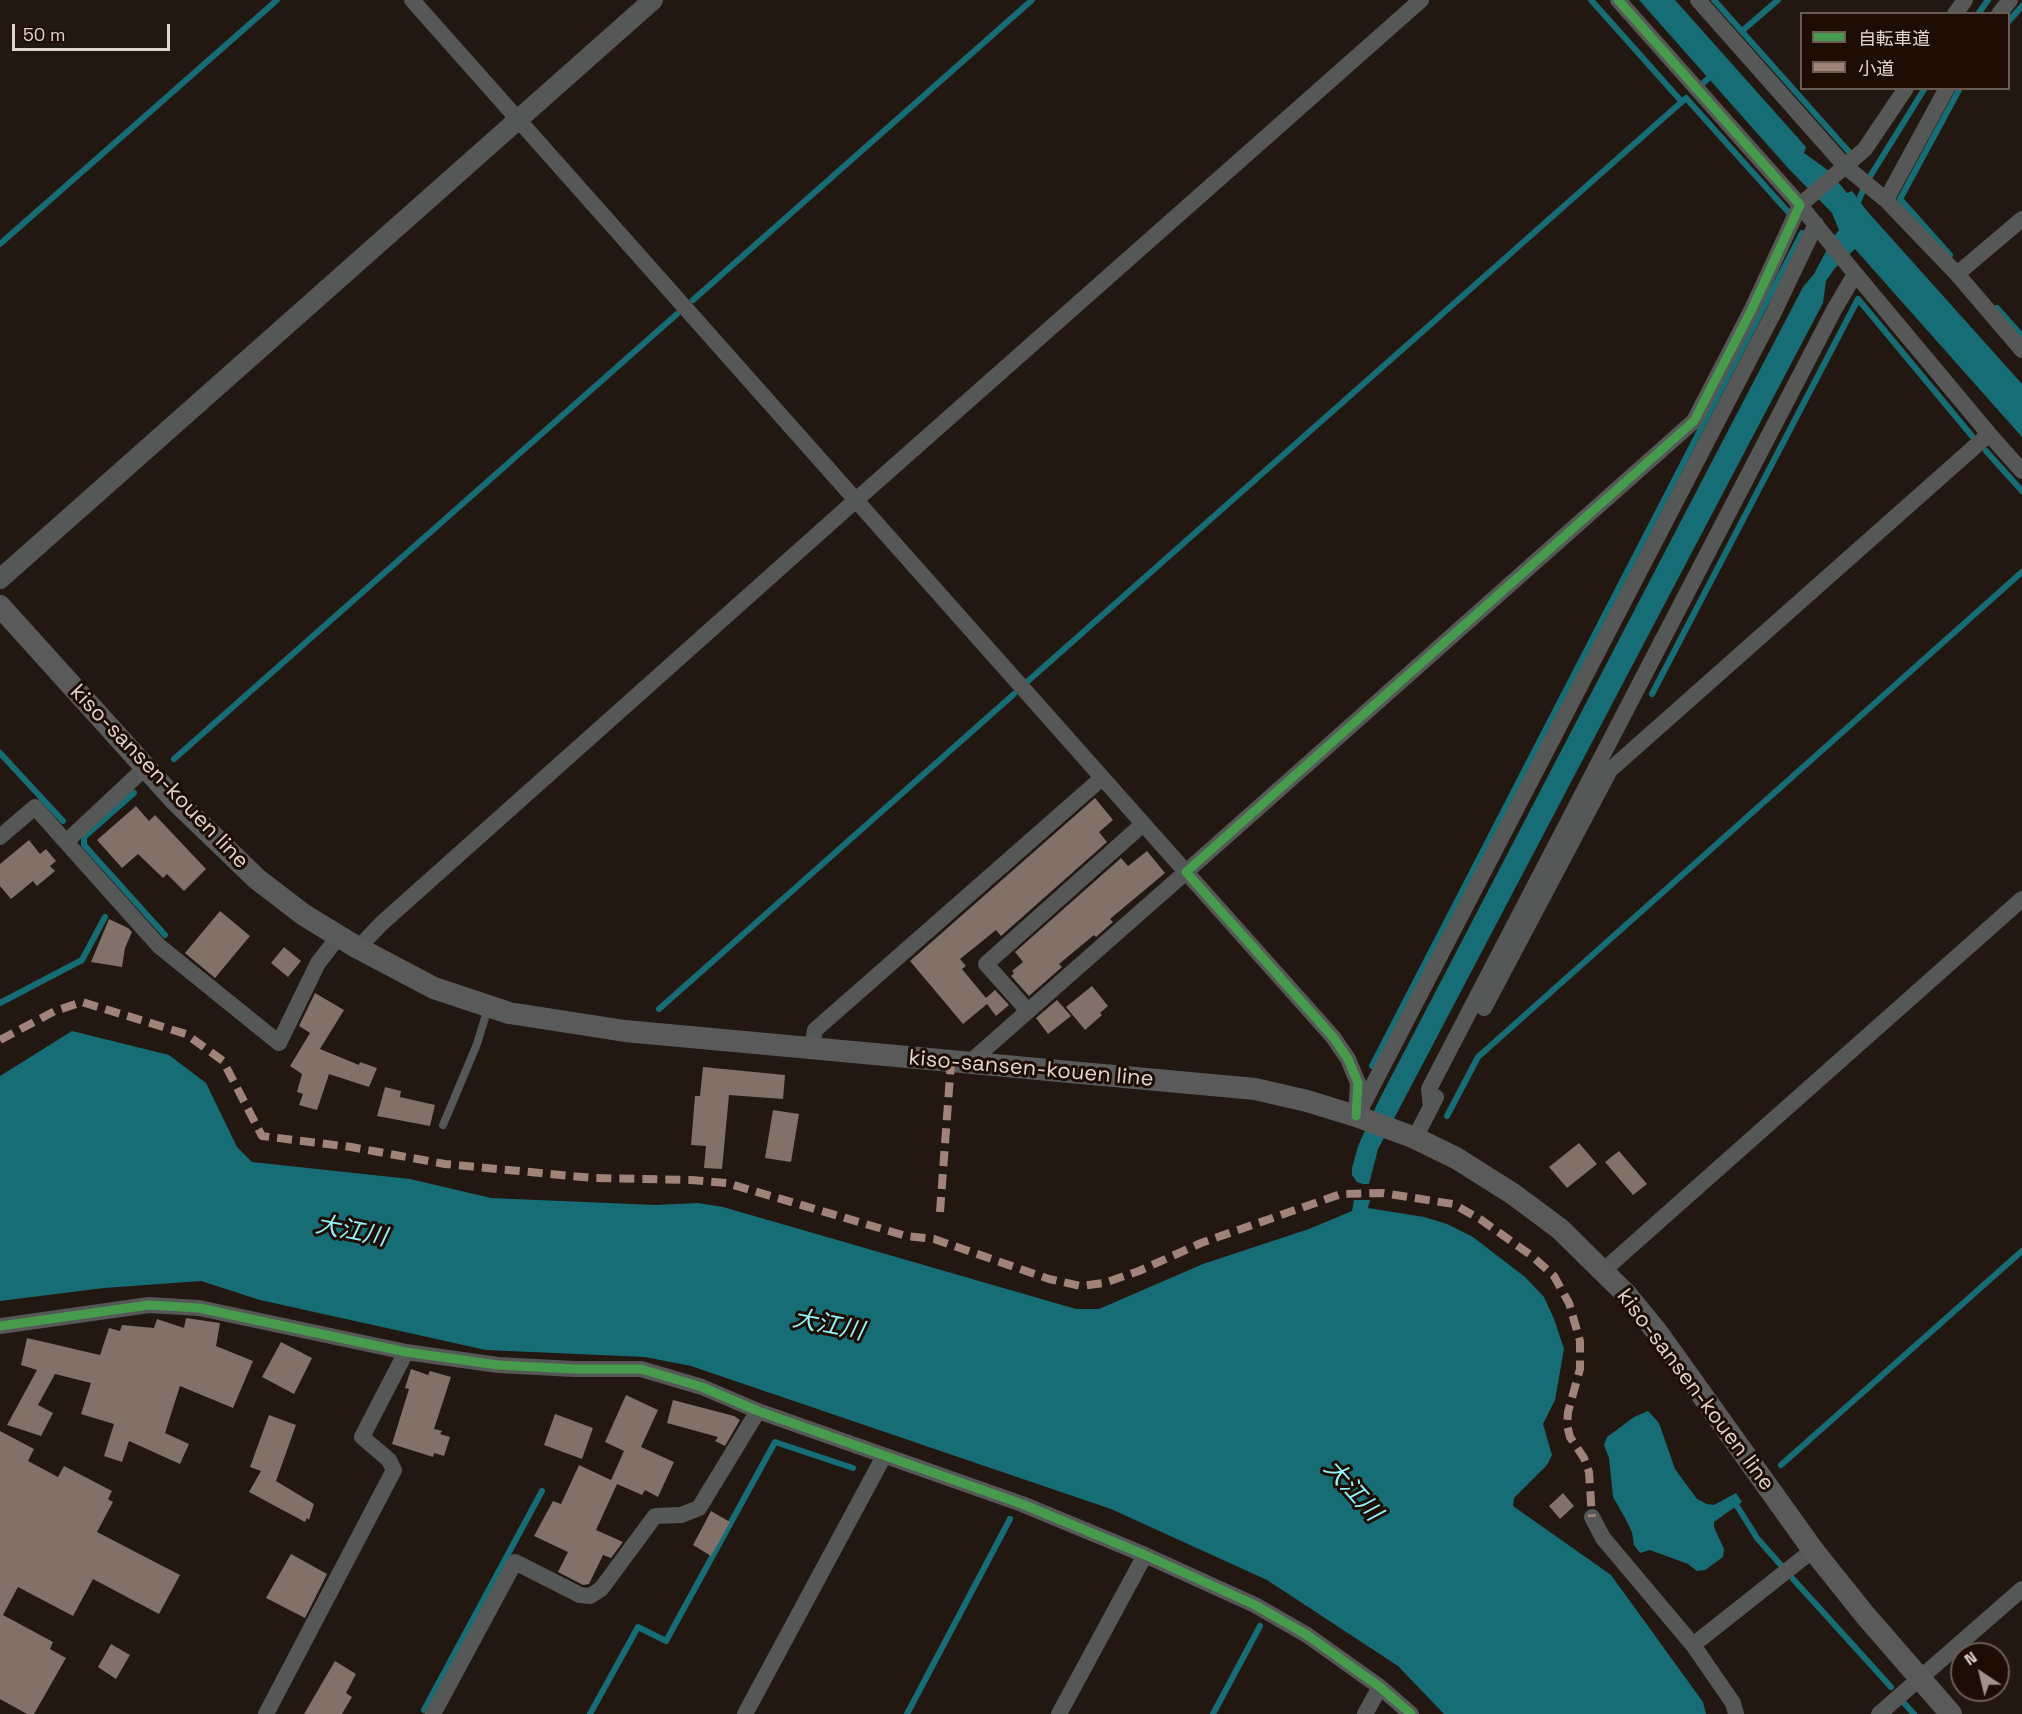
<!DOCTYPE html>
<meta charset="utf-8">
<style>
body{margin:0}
#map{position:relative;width:2022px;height:1714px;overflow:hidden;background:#221711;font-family:"Space Grotesk","Noto Sans JP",sans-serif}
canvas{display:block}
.legend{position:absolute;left:1800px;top:12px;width:210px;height:78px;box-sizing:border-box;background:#1e0d04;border:2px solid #6c5d54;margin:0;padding:8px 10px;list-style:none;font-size:18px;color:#e1d4cd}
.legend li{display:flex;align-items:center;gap:12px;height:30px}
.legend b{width:30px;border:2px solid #6c5d54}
.north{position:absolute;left:1950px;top:1642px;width:60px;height:60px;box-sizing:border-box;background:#1e0d04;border:2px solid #6c5d54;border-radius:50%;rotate:325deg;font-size:16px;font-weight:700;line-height:24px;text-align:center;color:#e1d4cd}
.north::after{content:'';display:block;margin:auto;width:21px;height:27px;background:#9e928b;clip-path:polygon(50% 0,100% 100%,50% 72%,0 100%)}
.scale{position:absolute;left:12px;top:24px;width:158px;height:27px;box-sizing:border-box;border:3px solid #e1d4cd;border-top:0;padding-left:8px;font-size:18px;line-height:21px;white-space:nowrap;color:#e1d4cd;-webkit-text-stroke:4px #1e0d04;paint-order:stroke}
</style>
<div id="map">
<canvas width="2022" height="1714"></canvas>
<ul class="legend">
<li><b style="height:8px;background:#469c4c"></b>自転車道</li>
<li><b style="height:8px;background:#a18479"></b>小道</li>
</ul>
<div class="north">N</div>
<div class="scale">50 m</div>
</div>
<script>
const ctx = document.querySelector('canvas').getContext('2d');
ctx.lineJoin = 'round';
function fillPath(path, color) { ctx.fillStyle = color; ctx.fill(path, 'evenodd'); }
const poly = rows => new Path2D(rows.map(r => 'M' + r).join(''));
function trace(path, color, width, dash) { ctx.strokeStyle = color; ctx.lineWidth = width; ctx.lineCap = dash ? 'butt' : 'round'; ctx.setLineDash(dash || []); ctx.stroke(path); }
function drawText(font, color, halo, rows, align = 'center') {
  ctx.font = font + ' "Space Grotesk","Noto Sans JP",sans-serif'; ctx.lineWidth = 6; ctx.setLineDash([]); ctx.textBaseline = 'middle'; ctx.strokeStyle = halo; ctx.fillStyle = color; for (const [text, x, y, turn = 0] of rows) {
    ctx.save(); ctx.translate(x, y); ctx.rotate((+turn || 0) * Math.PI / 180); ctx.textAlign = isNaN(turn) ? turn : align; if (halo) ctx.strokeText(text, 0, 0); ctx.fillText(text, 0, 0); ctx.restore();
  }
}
fillPath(poly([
 [1639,0,1675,0,1806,147,1804,153,1829,171,1847,193,1852,191,1867,211,2022,384,2022,437,1855,249,1835,268,1826,281,1823,303,1378,1149,1369,1184,1363,1184,1357,1182,1352,1175,1352,1168,1358,1146,1379,1100,1803,287,1814,274,1834,236,1839,230,1832,213,1788,168],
 [72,1031,169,1055,206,1083,237,1147,252,1162,410,1179,491,1198,655,1205,698,1203,723,1207,1076,1309,1099,1309,1203,1264,1309,1229,1352,1211,1354,1200,1370,1200,1368,1208,1424,1217,1447,1224,1473,1237,1525,1277,1544,1297,1554,1319,1564,1349,1555,1400,1543,1424,1552,1455,1547,1465,1514,1498,1513,1506,1611,1575,1703,1702,1706,1714,1444,1714,1398,1666,1267,1580,1111,1509,691,1366,645,1357,486,1350,260,1300,201,1281,104,1288,0,1301,0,1076],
 [1648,1411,1659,1423,1675,1469,1697,1499,1707,1504,1714,1505,1736,1493,1742,1502,1714,1522,1714,1527,1724,1549,1723,1557,1705,1570,1697,1571,1688,1564,1650,1550,1640,1553,1634,1545,1632,1532,1625,1518,1613,1497,1609,1458,1604,1445,1607,1437,1634,1417]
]), '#176d75');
trace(poly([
 [1591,0,1682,102],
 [1714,0,1850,153],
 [1978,14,1988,0],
 [2008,22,2022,6],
 [1742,31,1778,0],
 [1701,85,1714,73],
 [1856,207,1866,183,1925,88],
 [0,244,277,0],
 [1950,255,1900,199,1960,88],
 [693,300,1032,0],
 [1997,308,2022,336],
 [1986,451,2022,491],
 [1028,681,1686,98,1790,214],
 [1652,694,1858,299,1972,436],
 [0,753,63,821],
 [174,759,677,314],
 [134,793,84,837,84,845,165,935],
 [0,1003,82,960,105,917],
 [659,1009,1014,694],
 [1372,1066,1802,233],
 [1447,1116,1478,1057,2022,572],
 [1781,1465,2022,1251],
 [1732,1504,1737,1506,1757,1538,1780,1564],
 [1793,1579,1891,1687],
 [1904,1703,1914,1714],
 [424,1710,542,1491],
 [590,1714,638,1627,666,1641,775,1442,853,1468],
 [907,1714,1010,1519],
 [1213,1714,1260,1626]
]), '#176d75', 6);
fillPath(poly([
 [1095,798,1113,820,1099,832,1107,842,1001,936,996,930,960,959,966,966,962,969,986,998,995,990,1009,1005,996,1016,987,1004,963,1024,910,961],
 [136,806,149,821,155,815,206,869,184,891,167,874,163,878,138,854,122,868,97,840],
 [29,840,40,854,46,849,56,861,50,866,55,871,37,886,33,881,11,899,0,886,0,864],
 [1147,851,1165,873,1110,919,1113,922,1096,937,1094,935,1059,964,1062,967,1029,996,1011,976,1014,973,1012,971,1023,962,1015,952,1121,858,1128,866],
 [220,911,250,936,215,978,185,953],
 [109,919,128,928,132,932,125,948,122,967,91,962],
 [284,947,301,961,288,977,271,963],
 [1092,986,1108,1006,1100,1013,1102,1015,1085,1030,1066,1007],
 [315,993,344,1010,320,1049,359,1065,360,1062,377,1068,369,1087,329,1074,317,1110,299,1105,303,1094,297,1092,302,1074,290,1066,310,1033,299,1026],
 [1057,1000,1071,1016,1048,1034,1036,1018],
 [703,1067,785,1075,783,1099,729,1095,722,1169,704,1168,706,1146,691,1145,695,1096,700,1096],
 [385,1087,401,1091,400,1097,435,1105,430,1126,377,1116],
 [773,1110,799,1114,791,1162,765,1158],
 [1579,1143,1597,1164,1567,1188,1549,1167],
 [1619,1151,1647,1184,1633,1195,1605,1162],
 [186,1318,220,1323,216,1346,253,1361,233,1408,180,1386,165,1433,189,1444,180,1464,129,1441,122,1462,104,1456,114,1424,81,1414,91,1383,55,1374,38,1405,53,1413,41,1436,7,1425,37,1370,21,1365,27,1338,100,1355,109,1328,120,1331,122,1325,154,1328,157,1319,184,1328],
 [281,1342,312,1358,294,1394,262,1377],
 [411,1369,428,1375,430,1371,451,1377,434,1429,442,1431,440,1434,450,1437,444,1456,434,1453,433,1457,392,1444,409,1389,405,1388],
 [626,1395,658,1410,641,1447,674,1462,658,1497,645,1490,642,1495,617,1484,596,1530,623,1542,611,1558,603,1555,589,1584,583,1585,558,1572,568,1552,534,1536,553,1501,561,1504,579,1465,611,1480,624,1451,605,1442],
 [673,1400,734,1416,740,1420,725,1446,715,1441,718,1437,667,1423],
 [555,1414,593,1428,582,1459,544,1445],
 [269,1415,296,1425,276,1481,314,1504,309,1520,307,1518,305,1522,249,1492,261,1471,250,1467],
 [0,1431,34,1449,28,1461,58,1477,64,1466,112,1491,108,1499,113,1502,97,1532,180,1575,159,1614,93,1579,73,1616,18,1587,3,1615,53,1642,50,1649,66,1658,34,1714,27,1714,0,1699],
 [1563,1493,1574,1506,1560,1519,1549,1506],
 [711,1511,730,1522,711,1556,693,1545],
 [291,1554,327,1574,305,1618,266,1598],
 [111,1644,130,1655,116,1679,98,1667],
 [335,1661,356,1674,346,1693,352,1697,342,1714,304,1714]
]), '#817168');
trace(poly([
 [443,1125,477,1044,488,1008]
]), '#565858', 8);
trace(poly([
 [412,0,1186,872,969,1063],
 [1698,0,1845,166,1886,200,1957,274,2022,350],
 [1955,14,1965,0],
 [1999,14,2010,0],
 [1906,88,1865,149,1800,205,1848,265,1989,434,2022,471],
 [1886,200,1947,88],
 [1957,274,2022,219],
 [0,837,35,807,66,842,146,767],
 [66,842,159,946,279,1043,318,963,339,936],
 [358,948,382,923,856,500,1421,0],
 [1484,1008,1610,770,1989,434],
 [1028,1011,986,964,1143,824],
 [812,1048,815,1030,1102,778],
 [1431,1107,1429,1089,1834,310,1855,274],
 [1359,1112,1774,312,1816,224],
 [1356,1116,1358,1083,1348,1059,1333,1037,1186,872,1694,421,1751,311,1800,205,1618,0],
 [1415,1138,1436,1097],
 [1604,1270,2022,899],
 [0,1326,149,1305,199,1308,406,1352,498,1365,574,1369,641,1369,702,1387,758,1411,1022,1504,1145,1555,1255,1605,1307,1635,1380,1687,1411,1714],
 [1592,1517,1603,1538,1693,1645],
 [266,1714,394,1470,389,1460,362,1437,406,1352],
 [433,1714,515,1562,580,1595,590,1596,601,1589,655,1516,681,1515,699,1508,758,1411],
 [745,1714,884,1456],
 [1059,1714,1145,1555],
 [1365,1714,1380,1687],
 [1736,1714,1733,1703,1693,1645,1813,1550],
 [1879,1714,2022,1589]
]), '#565858', 16);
trace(poly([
 [0,579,653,0]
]), '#565858', 20);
trace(poly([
 [0,606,174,799,257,879,304,915,358,948,434,988,509,1013,625,1031,1255,1089,1307,1101,1356,1116,1415,1138,1456,1158,1513,1194,1560,1229,1626,1294,1657,1332,1813,1550,1865,1615,1951,1714]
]), '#595a59', 22);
trace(poly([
 [0,1040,55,1011,82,1002,186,1034,223,1061,262,1136,351,1147,445,1164,593,1178,691,1180,727,1183,906,1236,934,1239,1049,1279,1081,1286,1104,1283,1139,1271,1201,1243,1341,1194,1383,1193,1453,1204,1480,1219,1532,1256,1554,1276,1569,1303,1580,1341,1580,1369,1568,1412,1567,1425,1570,1437,1584,1458,1589,1472,1592,1517],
 [940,1212,951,1062]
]), '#a18479', 8, [15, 8]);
trace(poly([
 [1356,1116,1358,1083,1348,1059,1333,1037,1186,872,1694,421,1751,311,1800,205,1618,0],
 [0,1326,149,1305,199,1308,406,1352,498,1365,574,1369,641,1369,702,1387,758,1411,1022,1504,1145,1555,1255,1605,1307,1635,1380,1687,1411,1714]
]), '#469c4c', 9);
drawText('22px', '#e1d4cd', '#1e0d04', [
 ["kiso-sansen-kouen line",159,777,46],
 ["kiso-sansen-kouen line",1031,1069,5],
 ["kiso-sansen-kouen line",1695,1390,53]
]);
drawText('italic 24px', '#94f3fc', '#1e0d04', [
 ["大江川",351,1232,11],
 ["大江川",828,1326,11],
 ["大江川",1352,1491,48]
]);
</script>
